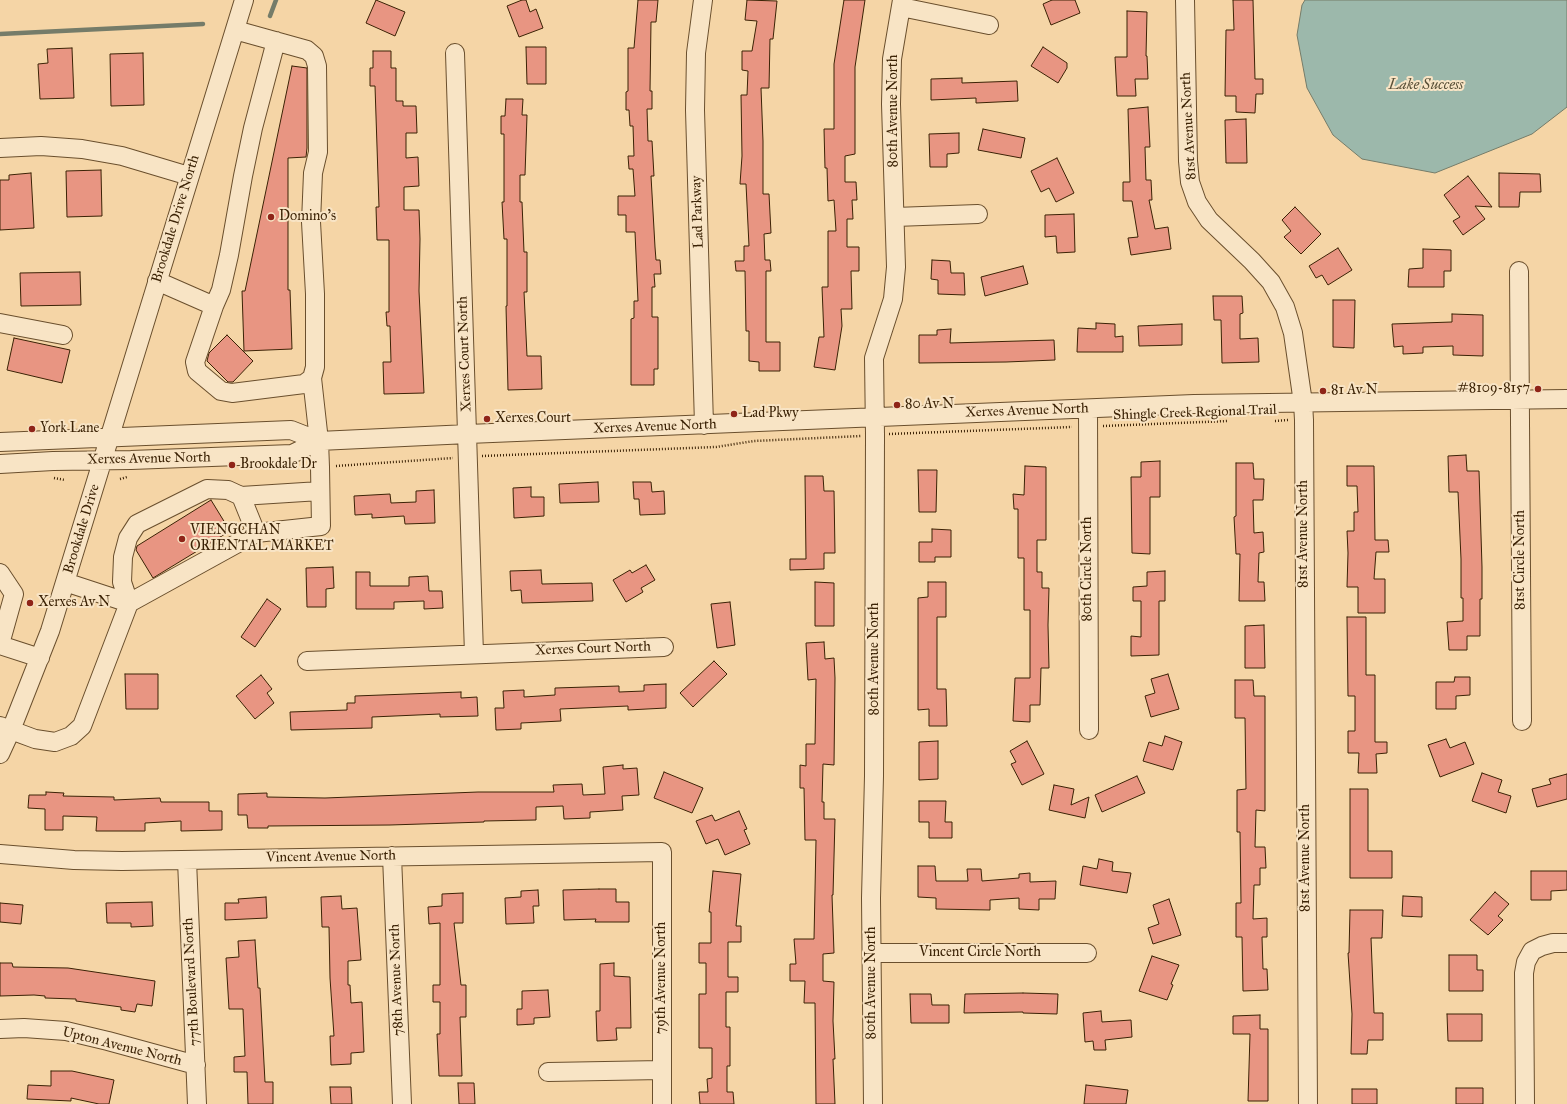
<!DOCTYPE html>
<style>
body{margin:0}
canvas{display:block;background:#f5d5a6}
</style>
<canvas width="1567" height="1104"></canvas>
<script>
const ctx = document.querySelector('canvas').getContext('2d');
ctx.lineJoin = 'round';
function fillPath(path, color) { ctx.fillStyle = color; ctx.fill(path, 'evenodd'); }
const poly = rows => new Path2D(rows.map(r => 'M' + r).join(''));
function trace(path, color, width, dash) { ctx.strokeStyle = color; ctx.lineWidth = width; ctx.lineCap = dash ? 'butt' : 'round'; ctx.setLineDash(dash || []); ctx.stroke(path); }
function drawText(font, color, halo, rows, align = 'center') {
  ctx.font = font + ' "IM FELL Great Primer",serif'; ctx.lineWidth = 4; ctx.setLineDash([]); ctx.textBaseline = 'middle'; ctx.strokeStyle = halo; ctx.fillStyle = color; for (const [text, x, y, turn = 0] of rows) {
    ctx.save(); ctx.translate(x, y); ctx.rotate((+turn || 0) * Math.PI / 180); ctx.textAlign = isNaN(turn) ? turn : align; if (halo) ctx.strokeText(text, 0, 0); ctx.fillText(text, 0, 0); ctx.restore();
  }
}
const water = poly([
 [1305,0,1567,0,1567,107,1532,134,1435,173,1362,159,1333,135,1307,88,1297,35,1302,5,1305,0]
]);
fillPath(water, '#9cb8ab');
trace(water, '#757c69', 1);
trace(poly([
 [270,16,276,0],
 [0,34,203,24]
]), '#757c69', 4.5);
const building = poly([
 [376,0,405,12,395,36,366,23,376,0],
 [522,0,526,0,530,12,536,9,543,28,519,37,507,6,522,0],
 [638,0,658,0,656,22,651,22,650,91,652,91,652,109,647,109,648,141,652,141,654,176,651,176,655,247,656,260,660,260,661,274,654,274,655,287,652,287,652,317,658,317,658,369,654,369,654,385,631,385,631,319,634,318,634,301,638,301,635,232,626,232,626,215,618,215,618,196,635,196,633,169,629,169,628,156,634,156,633,126,630,126,629,110,626,110,626,92,628,91,628,48,634,48,638,0],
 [747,0,777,1,773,39,770,39,769,88,761,88,763,141,763,194,769,194,771,233,764,234,765,260,770,260,771,271,766,271,766,342,780,342,780,371,759,371,759,362,749,361,749,331,746,331,745,271,736,271,735,261,744,261,744,246,749,246,746,184,740,184,742,156,741,95,747,95,748,71,742,70,742,51,752,51,757,21,745,20,747,0],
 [844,0,865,0,855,67,855,154,845,156,845,182,856,182,857,200,852,200,853,219,847,219,847,247,859,247,859,271,851,271,852,309,841,309,842,326,835,370,814,367,819,337,824,337,822,287,828,287,828,231,836,231,834,200,828,201,827,168,825,168,824,129,834,129,834,64,844,0],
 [1052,0,1075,0,1080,13,1051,25,1043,4,1052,0],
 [1233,0,1253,0,1255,79,1263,79,1263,94,1256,94,1255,113,1236,112,1236,96,1225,96,1226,30,1234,30,1233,0],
 [1127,11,1147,12,1146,56,1147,56,1148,79,1135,79,1136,96,1117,96,1115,57,1127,57,1127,11],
 [526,47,546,47,546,84,527,84,526,47],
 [1043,47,1067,63,1067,68,1058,83,1031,66,1043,47],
 [72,48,74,98,40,99,38,64,48,63,47,49,72,48],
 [373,51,391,51,391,68,396,68,396,101,403,101,403,106,416,106,417,133,406,133,406,158,418,157,419,186,404,187,404,210,419,210,420,239,419,291,424,393,384,394,383,362,391,362,390,326,387,326,386,312,389,312,389,240,377,240,376,207,379,207,375,86,370,86,370,68,373,68,373,51],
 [143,53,144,105,111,106,110,54,143,53],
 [292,66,307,68,307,148,306,157,288,158,288,290,290,290,292,349,244,351,242,291,245,291,292,66],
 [962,78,962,83,1017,81,1018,101,976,103,976,98,931,100,931,79,962,78],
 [506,99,523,99,522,115,527,115,525,175,520,175,520,202,522,202,524,252,527,252,527,292,524,292,527,356,541,356,542,389,508,390,506,306,507,306,507,239,504,239,502,202,504,202,504,134,501,134,501,116,505,116,506,99],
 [1148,107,1150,147,1145,147,1146,180,1151,180,1152,200,1149,200,1155,229,1168,227,1171,249,1131,255,1128,238,1138,237,1132,201,1123,201,1123,182,1130,182,1128,109,1148,107],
 [1246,119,1247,163,1226,163,1225,120,1246,119],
 [983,129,1025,138,1021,158,978,150,983,129],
 [959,133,959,153,947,154,947,167,930,167,929,134,959,133],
 [1057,158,1074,193,1056,202,1049,188,1041,192,1031,171,1057,158],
 [101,170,102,216,67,217,66,171,101,170],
 [31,173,34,228,0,230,0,180,9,180,9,175,31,173],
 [1499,173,1540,174,1541,192,1520,192,1519,207,1499,207,1499,173],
 [1468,176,1492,207,1475,206,1485,219,1463,235,1453,221,1460,217,1444,195,1468,176],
 [1295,207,1321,234,1301,254,1284,237,1291,231,1282,220,1295,207],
 [1074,214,1075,252,1057,253,1056,236,1045,237,1045,215,1074,214],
 [1338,248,1352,270,1328,285,1322,275,1316,278,1309,266,1338,248],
 [1423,249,1451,250,1451,271,1444,271,1444,287,1408,287,1409,269,1423,268,1423,249],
 [932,260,950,261,951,273,964,273,965,295,938,294,938,280,931,279,932,260],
 [1023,266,1028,284,985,296,981,277,1023,266],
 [80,272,81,305,21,306,20,273,80,272],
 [1213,296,1242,296,1243,313,1240,314,1240,339,1258,338,1259,362,1222,363,1221,320,1214,320,1213,296],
 [1333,300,1355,300,1354,348,1333,347,1333,300],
 [1452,314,1483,315,1483,356,1453,355,1453,346,1423,347,1423,353,1403,354,1403,346,1394,347,1392,324,1452,322,1452,314],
 [1096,323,1115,324,1115,337,1123,336,1123,352,1077,352,1078,328,1096,329,1096,323],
 [1182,324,1182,345,1139,346,1138,326,1182,324],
 [951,329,950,343,1054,340,1055,360,1006,362,919,363,919,335,937,335,937,330,951,329],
 [227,335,253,361,233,382,228,382,207,361,209,353,227,335],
 [14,338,70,350,62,383,7,370,14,338],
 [1466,455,1467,471,1479,471,1482,567,1482,599,1480,599,1480,636,1467,636,1467,650,1449,650,1447,622,1463,621,1463,598,1461,598,1461,559,1458,492,1449,492,1448,456,1466,455],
 [1160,461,1160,497,1150,497,1150,554,1132,553,1131,477,1141,477,1141,462,1160,461],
 [1236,463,1253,463,1254,479,1264,479,1263,500,1253,500,1254,533,1263,532,1264,552,1259,553,1258,582,1264,582,1265,601,1239,601,1240,554,1236,554,1234,517,1236,516,1236,463],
 [1025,466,1046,467,1046,540,1037,540,1037,572,1042,572,1042,588,1049,588,1048,625,1049,668,1041,668,1040,705,1030,705,1030,722,1013,721,1015,678,1030,678,1030,610,1024,610,1024,558,1018,558,1018,509,1014,509,1013,494,1024,495,1025,466],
 [1347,466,1374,466,1375,540,1388,540,1389,552,1376,552,1374,579,1385,579,1385,613,1358,613,1358,587,1347,587,1348,553,1347,531,1354,531,1354,512,1358,512,1357,486,1347,486,1347,466],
 [918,470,937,470,936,512,919,512,918,470],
 [805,476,823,476,824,491,834,491,835,553,824,553,824,569,790,570,790,559,806,559,805,476],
 [598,482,599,502,560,503,559,484,598,482],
 [633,482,651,482,652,492,664,491,665,514,640,515,639,499,634,499,633,482],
 [531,487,531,497,544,497,544,516,514,518,513,488,531,487],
 [434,490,435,523,405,524,404,516,372,518,372,514,355,515,354,496,390,494,391,503,416,502,416,491,434,490],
 [211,500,230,531,153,578,136,550,137,546,211,500],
 [932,529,951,530,951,557,935,557,935,562,919,562,919,542,932,542,932,529],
 [646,565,655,580,641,588,643,592,626,602,613,580,630,570,632,573,646,565],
 [333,567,334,588,326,589,326,607,307,607,306,568,333,567],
 [541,570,542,584,592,583,593,601,522,603,521,590,511,591,510,571,541,570],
 [1165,571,1165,601,1159,601,1159,655,1131,656,1131,636,1141,637,1141,601,1133,601,1133,587,1147,586,1147,572,1165,571],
 [356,572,370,572,370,586,409,586,409,577,428,576,429,591,442,591,443,608,424,609,424,601,394,602,394,609,356,609,356,572],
 [815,582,834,583,834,626,815,626,815,582],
 [928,582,946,582,946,617,937,617,937,689,946,689,947,726,929,726,929,709,918,710,918,598,928,597,928,582],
 [267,599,281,609,255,647,241,637,267,599],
 [730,602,735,645,717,648,711,604,730,602],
 [1347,617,1366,617,1366,675,1375,675,1375,742,1387,742,1387,753,1376,754,1377,773,1358,773,1359,753,1348,753,1348,731,1355,731,1355,696,1348,696,1347,617],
 [1264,625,1265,668,1245,668,1245,626,1264,625],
 [824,642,825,659,834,658,835,678,834,765,823,764,822,802,824,802,824,819,835,819,833,895,832,895,834,953,823,954,823,981,834,982,833,1021,835,1059,833,1059,835,1104,816,1104,815,1003,804,1003,805,981,790,981,790,964,796,964,794,939,814,939,816,840,805,840,804,788,800,788,800,765,806,766,806,744,815,744,816,679,808,680,806,643,824,642],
 [714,661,727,674,693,707,680,693,714,661],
 [125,674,158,674,158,709,126,709,125,674],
 [1168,674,1179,709,1151,717,1145,696,1155,693,1151,679,1168,674],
 [261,675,272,689,267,693,274,703,255,719,236,696,261,675],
 [1455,677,1470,677,1470,695,1456,696,1456,709,1436,709,1436,682,1454,682,1455,677],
 [1235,680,1253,680,1254,696,1265,696,1265,811,1256,810,1255,847,1265,847,1266,868,1260,868,1260,885,1254,885,1253,919,1267,918,1267,937,1262,937,1263,969,1267,969,1268,990,1243,991,1242,937,1236,937,1236,903,1241,903,1240,832,1237,832,1237,790,1246,789,1245,718,1235,718,1235,680],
 [666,684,666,708,628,710,628,706,560,709,561,721,521,723,521,729,496,730,495,708,504,708,503,691,524,690,524,697,555,695,555,688,619,686,619,692,644,691,644,685,666,684],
 [461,692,461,698,477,697,478,716,440,717,440,714,372,717,372,728,291,730,290,712,347,710,347,703,355,703,355,696,461,692],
 [1165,736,1182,742,1173,770,1143,761,1149,742,1162,746,1165,736],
 [1446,739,1450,748,1465,742,1474,764,1440,777,1428,745,1446,739],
 [938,741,938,779,919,780,919,742,938,741],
 [1027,741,1044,774,1022,785,1011,764,1016,762,1010,751,1027,741],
 [623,765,623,769,637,768,639,795,622,796,623,810,590,812,590,818,564,819,563,806,536,807,536,820,484,821,484,822,390,825,268,826,268,828,248,828,247,815,238,815,238,794,267,793,267,797,325,798,478,792,554,792,553,785,582,784,583,795,605,794,603,767,623,765],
 [664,772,703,788,692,813,654,798,664,772],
 [1482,773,1502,780,1498,792,1511,796,1506,813,1472,801,1482,773],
 [1567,774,1567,799,1537,807,1532,789,1551,784,1549,779,1567,774],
 [1137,776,1145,793,1102,812,1095,795,1137,776],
 [1054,785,1074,789,1071,805,1089,797,1085,818,1049,810,1054,785],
 [1350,789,1368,789,1368,851,1392,851,1392,878,1350,878,1350,789],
 [46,792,64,793,63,796,114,797,114,800,160,798,161,802,209,802,209,811,222,811,222,830,181,831,181,821,145,823,145,831,96,831,97,817,63,816,63,830,45,830,45,809,28,808,29,795,46,795,46,792],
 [919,801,946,801,945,822,952,822,952,838,929,838,929,822,919,822,919,801],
 [739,811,747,829,744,830,750,844,725,855,718,839,706,844,696,821,712,815,715,821,739,811],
 [1099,859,1113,862,1112,871,1131,873,1127,893,1080,885,1083,866,1097,869,1099,859],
 [918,866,935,866,936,881,968,881,967,869,981,869,982,881,1019,878,1019,874,1030,873,1030,882,1056,881,1055,899,1039,899,1039,910,1019,909,1019,898,990,900,990,910,936,909,936,898,918,897,918,866],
 [713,871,741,874,736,926,741,926,741,942,728,942,728,977,738,977,738,992,726,992,726,1027,730,1027,730,1066,727,1066,727,1092,733,1092,734,1104,700,1104,699,1092,708,1092,707,1079,712,1078,712,1048,699,1048,699,994,706,994,706,963,699,963,699,943,711,943,711,912,709,912,713,871],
 [1531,871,1567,871,1567,890,1551,891,1551,900,1531,900,1531,871],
 [599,889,616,889,616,902,629,902,629,922,595,922,596,919,564,920,563,890,599,889],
 [538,890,539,906,533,906,534,923,506,924,505,898,521,897,521,891,538,890],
 [1495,892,1509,904,1498,916,1503,920,1488,935,1470,920,1495,892],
 [463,893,463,923,454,923,461,985,466,985,466,1017,460,1017,462,1076,439,1076,437,1034,440,1034,440,1002,433,1002,433,985,440,985,440,923,429,924,428,907,442,906,442,894,463,893],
 [341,896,342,909,357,908,361,960,348,961,348,985,350,985,351,1003,362,1002,364,1052,351,1053,351,1064,331,1065,330,1036,334,1036,330,978,329,927,322,927,321,897,341,896],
 [1403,896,1422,897,1422,917,1402,916,1403,896],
 [266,897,267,918,225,920,225,903,239,903,238,899,266,897],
 [1169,899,1181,935,1153,944,1148,928,1159,924,1153,905,1169,899],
 [152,902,153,926,131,927,131,923,107,923,106,903,152,902],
 [0,903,23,905,21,924,0,922,0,903],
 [1350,910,1383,910,1382,938,1371,938,1374,1013,1383,1013,1383,1040,1368,1040,1367,1054,1351,1054,1352,1014,1348,953,1349,953,1350,910],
 [255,940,258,988,260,988,265,1082,273,1082,273,1104,248,1104,247,1072,234,1072,234,1057,245,1056,243,1009,229,1009,226,958,239,957,238,941,255,940],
 [1449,955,1477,955,1477,970,1483,970,1483,991,1449,991,1449,955],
 [1152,956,1179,965,1171,984,1173,985,1167,1000,1139,991,1152,956],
 [0,963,12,963,13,967,68,968,155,981,152,1006,137,1004,135,1012,121,1010,121,1007,76,1001,76,999,45,998,45,996,34,995,0,996,0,963],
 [614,963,614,976,630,977,631,1028,616,1028,617,1040,597,1041,596,1011,600,1011,600,964,614,963],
 [548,990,550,1017,534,1018,534,1024,517,1025,517,1009,522,1009,522,991,548,990],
 [1023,993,1058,994,1057,1014,1023,1013,1023,1012,964,1013,965,994,1023,993],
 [910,994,931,994,932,1005,949,1005,949,1023,911,1023,910,994],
 [1101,1011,1102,1022,1131,1020,1132,1037,1105,1040,1106,1050,1094,1050,1093,1041,1085,1042,1083,1013,1101,1011],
 [1447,1014,1482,1014,1482,1041,1448,1041,1447,1014],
 [1260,1015,1260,1029,1268,1029,1268,1101,1248,1101,1250,1034,1233,1034,1233,1016,1260,1015],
 [51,1071,72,1071,114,1080,109,1104,99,1104,71,1098,71,1101,27,1099,28,1085,51,1086,51,1071],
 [458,1083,474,1083,475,1104,459,1104,458,1083],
 [1086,1085,1128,1090,1126,1104,1084,1104,1086,1085],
 [330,1087,351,1087,352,1104,331,1104,330,1087],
 [1456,1088,1483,1088,1483,1104,1456,1104,1456,1088],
 [1352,1089,1377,1089,1377,1104,1352,1104,1352,1089]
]);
fillPath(building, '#e89582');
trace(building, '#3b2205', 1);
const minor = poly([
 [703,0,696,53,695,110,704,425],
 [1185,0,1188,161,1190,182,1197,202,1209,220,1252,261,1271,282,1285,307,1293,333,1303,403,1304,420,1308,1104],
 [901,7,989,25],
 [455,53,474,654],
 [0,148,41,146,82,149,122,156,189,176],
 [895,217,978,214],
 [1519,271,1522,721],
 [157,281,214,306,195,362,197,371,221,391,232,393,304,384,312,378,315,367,315,294,311,222,313,173,318,152,317,66,314,56,307,50,235,30],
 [214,306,221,290,229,255,243,176,253,128,276,41],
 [0,323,63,335],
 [312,378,319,441,320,467,321,526,256,533,129,603,122,582,123,557,128,538,137,524,207,489,228,490,241,496,320,491],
 [1088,409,1089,730],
 [0,442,291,430,319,441],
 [0,464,53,461,131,460,292,454,319,441,468,434,1194,404,1567,399],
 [241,496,256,533],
 [0,573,14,594,0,644],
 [0,645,40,658],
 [307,661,664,647],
 [0,726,35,739,55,742,71,736,82,726,129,603,65,582],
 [0,754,11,730,50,631,244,0],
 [0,854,74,860,122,861,662,852,662,1104],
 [392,856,402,1104],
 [187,860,197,1104],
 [872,953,1087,953],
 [0,1029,24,1028,66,1031,108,1041,196,1065],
 [548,1072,662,1070],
 [873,1104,871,898,874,776,875,435,874,358,893,299,896,267,891,104,892,59,902,0],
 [1525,1104,1524,973,1526,962,1532,951,1542,946,1553,943,1567,943]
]);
trace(minor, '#6a4f2d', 20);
trace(poly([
 [1275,421,1288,420],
 [1103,426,1228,421],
 [889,434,1072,427],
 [482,456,716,447,754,441,861,436],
 [336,466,453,458],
 [54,478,65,480],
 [120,479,127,477]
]), '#3b2205', 2.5, [1, 2]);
trace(minor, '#f8e4c5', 18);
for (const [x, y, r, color] of [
 [271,217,4,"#8f2418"],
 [1538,389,4,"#8f2418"],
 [1323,391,4,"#8f2418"],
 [897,405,4,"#8f2418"],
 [734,414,4,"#8f2418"],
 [487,419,4,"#8f2418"],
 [32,429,4,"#8f2418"],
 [232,465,4,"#8f2418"],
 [182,539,4,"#8f2418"],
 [30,603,4,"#8f2418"]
]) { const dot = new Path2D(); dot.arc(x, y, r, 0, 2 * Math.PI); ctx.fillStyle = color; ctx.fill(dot); trace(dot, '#f8e4c5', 1.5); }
drawText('14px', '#3b2205', '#f8e4c5', [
 ["80th Avenue North",894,111,-90],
 ["81st Avenue North",1189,126,-93],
 ["Lad Parkway",698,212,-92],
 ["Brookdale Drive North",176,219,-73],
 ["Xerxes Court North",465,354,-92],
 ["Xerxes Avenue North",1027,411,-2],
 ["Shingle Creek Regional Trail",1195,413,-2],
 ["Xerxes Avenue North",655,427,-2],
 ["Xerxes Avenue North",149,459,-1],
 ["Brookdale Drive",82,529,-73],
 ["81st Avenue North",1304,534,-90],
 ["81st Circle North",1521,560,-90],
 ["80th Circle North",1088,569,-90],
 ["Xerxes Court North",593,649,-2],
 ["80th Avenue North",875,659,-90],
 ["Vincent Avenue North",331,857,-1],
 ["81st Avenue North",1306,858,-90],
 ["Vincent Circle North",980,953],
 ["79th Avenue North",662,978,-90],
 ["78th Avenue North",397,980,-92],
 ["77th Boulevard North",192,982,-93],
 ["80th Avenue North",872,983,-90],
 ["Upton Avenue North",122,1047,14]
]);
drawText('14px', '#3b2205', '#f8e4c5', [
 ["Domino's",279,217],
 ["#8109-8157",1530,389,"right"],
 ["81 Av N",1331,391],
 ["80 Av N",905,405],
 ["Lad Pkwy",742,414],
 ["Xerxes Court",495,419],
 ["York Lane",40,429],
 ["Brookdale Dr",240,465],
 ["VIENGCHAN",190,531],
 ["ORIENTAL MARKET",190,547],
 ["Xerxes Av N",38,603]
], 'left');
drawText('italic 15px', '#584f37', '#f8e4c5', [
 ["Lake Success",1426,85]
]);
</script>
